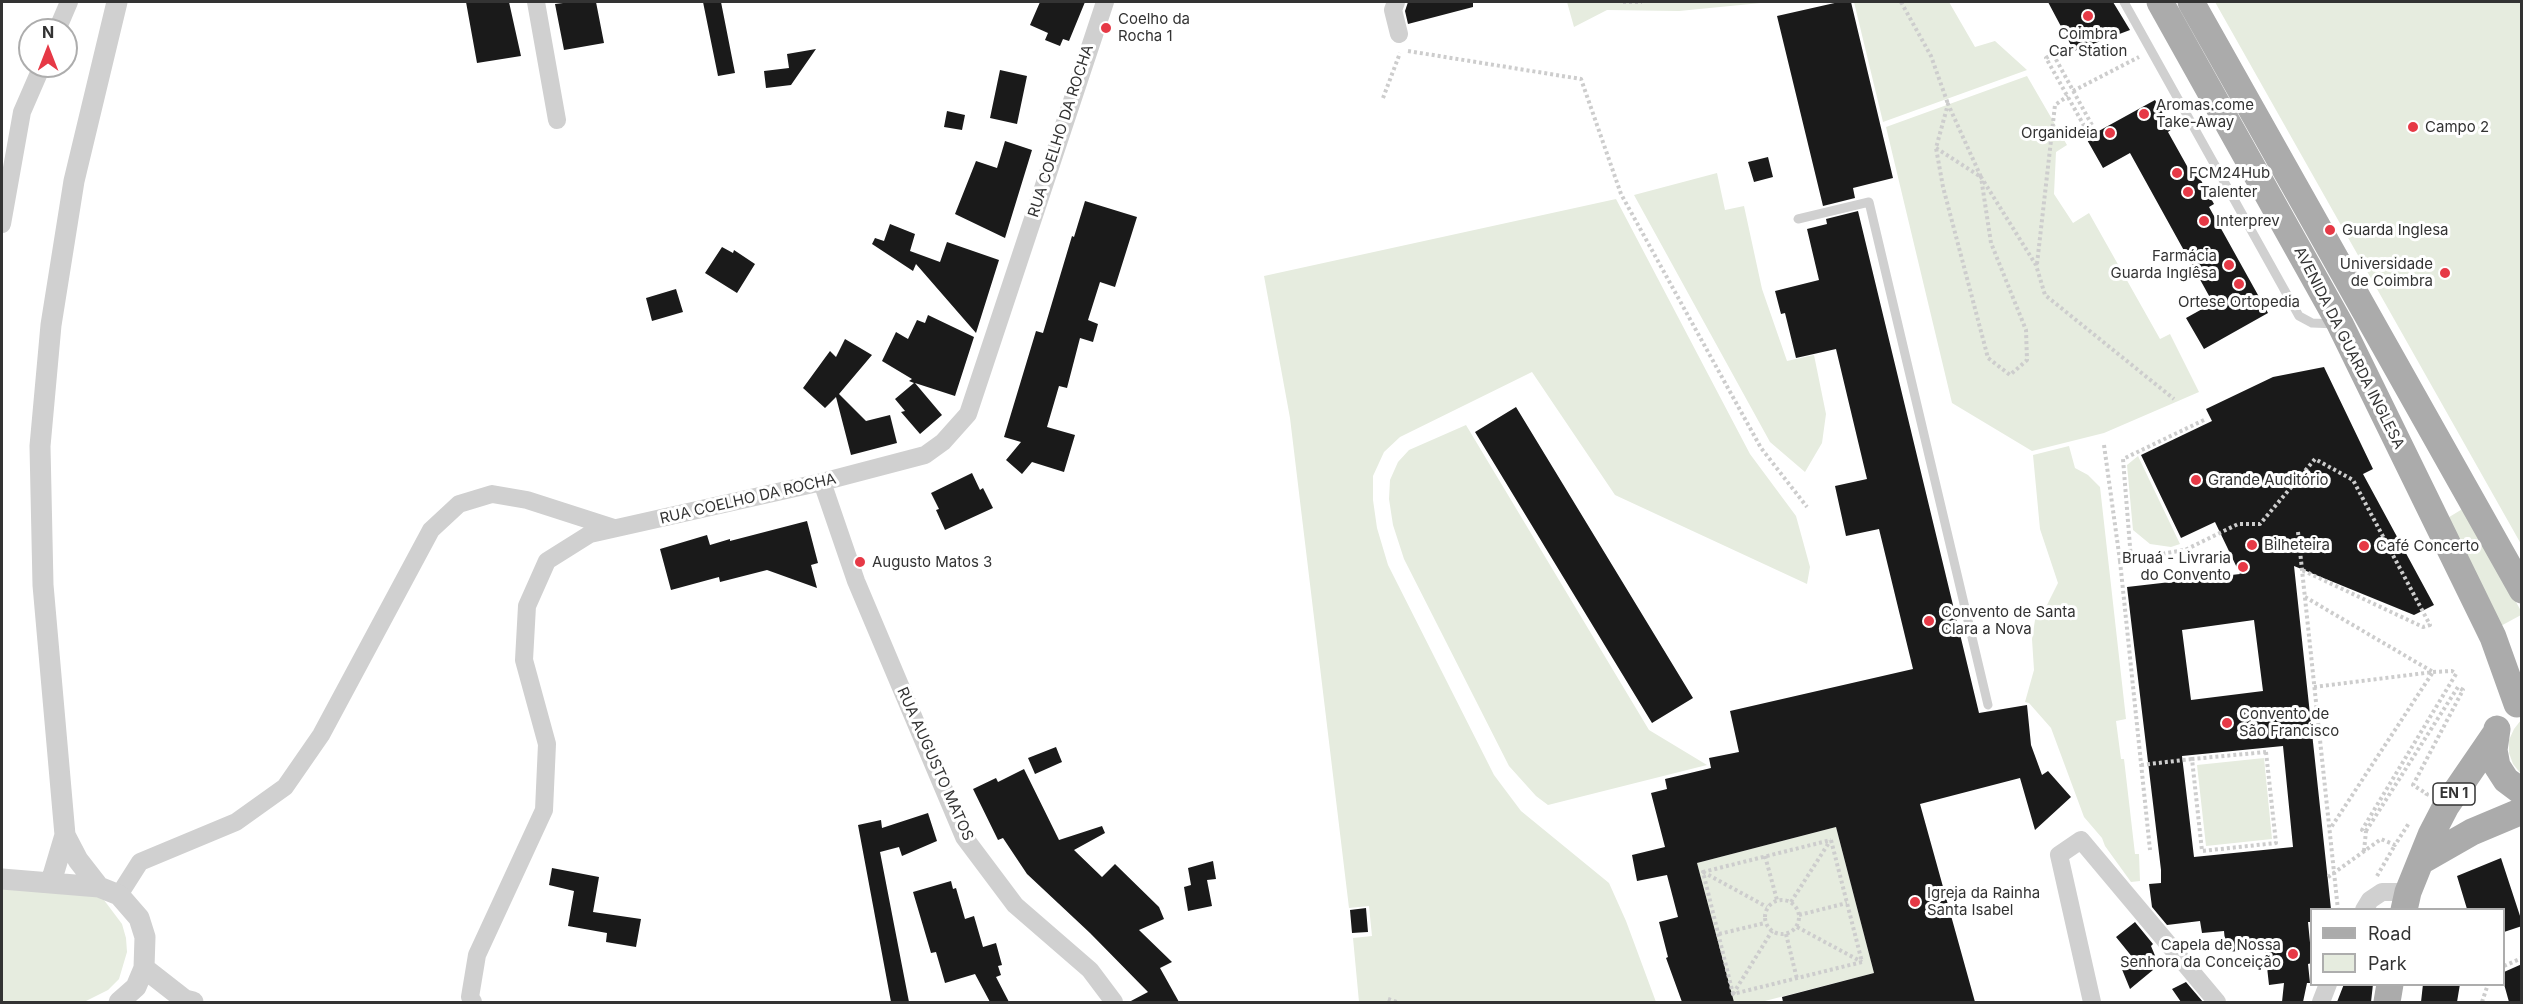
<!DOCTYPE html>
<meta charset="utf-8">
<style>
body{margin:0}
#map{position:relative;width:2523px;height:1004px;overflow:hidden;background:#fff;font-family:Inter,sans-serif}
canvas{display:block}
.frame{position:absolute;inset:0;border:3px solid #333;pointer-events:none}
.legend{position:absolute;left:2310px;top:908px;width:195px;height:78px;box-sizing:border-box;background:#fff;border:2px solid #adadad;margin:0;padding:8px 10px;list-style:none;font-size:18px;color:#333}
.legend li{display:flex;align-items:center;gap:12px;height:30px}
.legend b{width:30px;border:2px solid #adadad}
.north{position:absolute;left:18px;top:18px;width:60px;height:60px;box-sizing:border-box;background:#fff;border:2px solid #adadad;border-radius:50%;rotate:0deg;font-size:16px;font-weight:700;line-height:24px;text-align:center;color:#333}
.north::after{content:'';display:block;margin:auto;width:21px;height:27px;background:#e63946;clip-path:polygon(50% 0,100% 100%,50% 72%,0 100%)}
</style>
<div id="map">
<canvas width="2523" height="1004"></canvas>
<div class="frame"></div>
<ul class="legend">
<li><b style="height:8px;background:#ababab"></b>Road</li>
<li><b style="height:16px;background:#e6ecdf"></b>Park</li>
</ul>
<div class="north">N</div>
</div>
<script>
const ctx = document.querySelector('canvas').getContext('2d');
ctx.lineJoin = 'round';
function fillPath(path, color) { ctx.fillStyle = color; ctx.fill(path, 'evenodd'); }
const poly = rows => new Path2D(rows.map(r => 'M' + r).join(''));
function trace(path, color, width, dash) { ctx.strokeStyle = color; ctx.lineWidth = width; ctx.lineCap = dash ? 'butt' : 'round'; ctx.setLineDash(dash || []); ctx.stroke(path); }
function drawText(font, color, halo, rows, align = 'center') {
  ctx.font = font + ' Inter,sans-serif'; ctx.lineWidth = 6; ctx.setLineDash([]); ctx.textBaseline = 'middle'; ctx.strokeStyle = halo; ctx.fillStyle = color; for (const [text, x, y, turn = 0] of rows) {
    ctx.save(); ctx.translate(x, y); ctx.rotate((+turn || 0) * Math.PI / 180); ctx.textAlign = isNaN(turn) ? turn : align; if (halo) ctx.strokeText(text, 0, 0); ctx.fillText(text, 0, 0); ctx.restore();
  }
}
fillPath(poly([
 [1567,2,1771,2,1679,11,1607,10,1574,27],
 [1854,2,1949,2,1975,47,1995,41,2027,70,1883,122],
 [2215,2,2521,2,2521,544],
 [2027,76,2067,145,2056,152,2054,194,2073,223,2089,213,2160,339,2170,334,2199,392,2104,433,2032,451,1952,403,1886,127],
 [1717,173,1725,210,1744,206,1762,289,1787,361,1814,355,1826,414,1822,443,1805,472,1770,442,1634,195],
 [1616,199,1750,454,1796,516,1810,567,1807,584,1615,495,1532,372,1400,437,1384,452,1373,476,1373,500,1377,528,1388,565,1494,775,1521,811,1609,883,1626,921,1656,1002,1359,1002,1353,938,1372,936,1369,906,1349,908,1290,418,1264,276],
 [1466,425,1649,730,1707,765,1548,805,1536,796,1509,766,1404,559,1393,525,1389,499,1390,480,1398,462,1409,450],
 [2069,446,2075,468,2088,475,2100,487,2126,719,2116,721,2121,759,2124,759,2135,854,2139,854,2140,881,2131,882,2105,846,2102,838,2084,817,2051,728,2029,703,2025,702,2034,670,2032,639,2035,620,2047,605,2058,583,2040,529,2033,455],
 [2138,456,2180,544,2171,547,2150,544,2133,530,2127,465],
 [2464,508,2521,611,2521,615,2497,628,2446,519],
 [2521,720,2521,774,2513,764,2509,753,2509,740,2514,729],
 [2264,758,2272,839,2206,846,2197,765],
 [1836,827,1874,973,1761,1002,1734,1002,1697,863],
 [2,888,90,892,104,900,122,924,126,938,127,952,119,979,108,990,84,1002,2,1002]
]), '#e6ecdf');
fillPath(poly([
 [466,2,509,2,521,56,477,63],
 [571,2,596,2,604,43,564,50,555,4],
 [703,2,721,2,735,73,718,76],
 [1040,2,1085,2,1069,41,1063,39,1060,46,1045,40,1048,33,1030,25],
 [1408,2,1473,2,1473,7,1408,24,1405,11],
 [1839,2,1851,2,1893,178,1853,188,1855,198,1823,206,1777,16],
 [2048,2,2113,2,2130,30,2074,51],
 [816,49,791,85,766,88,764,71,789,68,787,54],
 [1000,70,1027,76,1017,124,990,118],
 [2155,100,2172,129,2168,132,2192,175,2197,173,2214,204,2209,207,2268,313,2204,349,2186,318,2213,303,2130,153,2103,168,2086,138],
 [947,111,965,115,962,130,944,127],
 [1005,141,1032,150,1005,238,955,214,976,161,997,168],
 [1768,157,1773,177,1754,182,1748,162],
 [1085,201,1137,217,1115,287,1100,282,1088,320,1098,324,1093,342,1080,338,1067,388,1059,386,1047,427,1075,435,1064,472,1032,462,1022,474,1006,460,1021,442,1004,437,1036,331,1043,333,1072,236,1074,237],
 [1858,211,1979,713,2027,705,2031,745,2042,775,2048,771,2071,797,2035,830,2020,778,1920,804,1975,1002,1783,1002,1782,997,1874,973,1836,827,1697,863,1734,1002,1682,1002,1666,958,1668,957,1659,922,1678,917,1667,875,1637,881,1632,855,1665,847,1651,793,1667,789,1665,779,1711,768,1709,758,1739,752,1730,711,1913,669,1879,529,1846,536,1835,486,1867,479,1836,349,1796,358,1785,313,1781,314,1775,291,1819,280,1807,229,1827,224,1826,219],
 [890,224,915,234,910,251,940,262,947,242,999,260,976,333,916,264,913,271,872,244,875,238,884,241],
 [722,247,733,253,734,250,755,264,737,293,705,273],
 [676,289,683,312,652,321,646,298],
 [928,315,974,337,955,396,915,383,942,415,920,434,901,412,905,411,895,399,914,383,909,381,912,379,882,361,896,332,908,339,917,320,925,323],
 [845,339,872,355,839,394,866,421,890,415,897,443,851,455,836,397,825,408,803,388,830,351,836,357],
 [2324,367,2373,469,2363,474,2434,605,2414,615,2294,566,2331,909,2312,909,2312,922,2308,922,2312,963,2308,964,2310,983,2307,983,2303,1002,2282,1002,2284,983,2269,985,2265,949,2226,952,2224,931,2202,933,2200,921,2167,925,2152,907,2149,884,2161,883,2161,870,2127,587,2240,574,2215,522,2181,538,2141,455,2212,421,2206,409,2273,377],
 [2254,620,2263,691,2191,700,2182,630],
 [2283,746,2293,847,2194,857,2182,756],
 [1516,407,1693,698,1652,723,1475,432],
 [972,473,980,490,983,488,993,508,945,530,936,510,939,509,931,493],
 [807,521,818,563,811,565,817,588,767,570,720,582,719,577,671,590,660,549,707,535,710,545,730,539,730,541],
 [1056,747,1062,762,1035,774,1028,758],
 [1024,769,1059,840,1102,826,1105,833,1074,850,1102,877,1115,864,1159,907,1164,919,1139,930,1172,962,1160,968,1179,1002,1129,1002,1148,992,1090,933,1027,874,1003,838,998,840,973,789,996,778,998,782],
 [928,813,937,841,902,856,899,847,880,852,909,1002,891,1002,858,825,881,820,882,828],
 [2501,858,2522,922,2522,926,2504,932,2504,909,2467,909,2457,876],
 [1213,861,1216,879,1207,880,1212,906,1188,911,1184,887,1191,885,1188,868],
 [552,868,599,877,593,912,641,919,636,947,606,942,607,933,568,926,574,891,549,885],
 [951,881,953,889,956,888,965,919,974,916,983,947,996,943,1002,965,998,966,1001,975,996,977,1009,1002,990,1002,975,974,945,983,936,952,931,953,913,892],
 [1366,908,1368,932,1352,933,1350,910],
 [2135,922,2153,944,2151,946,2159,965,2130,989,2121,967,2133,958,2116,937],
 [2522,964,2522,1002,2509,1002,2504,984,2504,972],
 [2186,982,2203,1002,2181,1002,2172,989],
 [2344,984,2373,984,2371,1002,2337,1002],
 [2423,984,2460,984,2457,1002,2421,1002]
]), '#1a1a1a');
trace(poly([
 [1623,2,1642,2],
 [1901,2,1931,56,1948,104],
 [1408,51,1581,79,1621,194,1761,448,1807,507],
 [2053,54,2093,127,2087,131,2046,58,2053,54],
 [2073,91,2139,57],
 [1383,98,1400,53],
 [1936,148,1981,177,1948,104,1936,148,1943,187,1988,358,2010,375,2027,360,2026,330,1991,243,1981,177,2036,265,2045,295,2174,399],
 [2037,264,2055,105,2068,96],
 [2204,420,2123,459,2131,559,2185,550,2238,524,2260,524,2315,459,2353,480,2430,625,2423,627,2302,570],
 [2104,445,2120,561,2131,559],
 [2298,532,2338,910],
 [2120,561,2150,850],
 [2305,597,2433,672,2330,829],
 [2314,687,2433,672,2452,671,2456,674,2362,830,2366,831,2458,687,2463,690,2413,785,2427,794,2426,796],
 [2266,752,2276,843,2202,851,2192,759,2266,752],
 [2141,765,2192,759],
 [1831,840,1862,962,1733,994,1703,872,1831,840],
 [2364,851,2366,831],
 [1765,856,1777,900],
 [1703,872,1767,907],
 [2377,876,2395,845],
 [2328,877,2381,839,2395,845,2409,823],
 '1765 917a17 17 0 1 1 34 0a17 17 0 1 1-34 0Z',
 [1791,902,1830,841],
 [1799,915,1847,903],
 [1797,927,1862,962],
 [1719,934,1765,923],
 [1786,934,1797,979],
 [2504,966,2522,958],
 [1733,994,1772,931],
 [1388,999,1397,1002],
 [2482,1002,2488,984]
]), '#cdcdcd', 4, [3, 3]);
trace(poly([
 [2124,2,2299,316,2312,323,2337,324],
 [1798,219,1869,202,1988,705]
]), '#d0d0d0', 9);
trace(poly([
 [536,2,557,120],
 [1396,2,1393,10,1399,34],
 [57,30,69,2],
 [2,224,22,112,42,66],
 [822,482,856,581,964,837,1015,905,1090,970,1114,1002],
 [119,895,140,862,236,822,285,787,321,735,431,530,459,504,492,494,527,500,614,528],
 [2364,910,2370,900,2382,892,2408,892],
 [473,1002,470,997,477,955,544,810,547,744,524,660,527,606,547,561,590,534,822,482,925,455,943,442,968,414,1105,2],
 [2092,1002,2059,855,2081,840,2217,1002],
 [2321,1002,2328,984]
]), '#d0d0d0', 18);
trace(poly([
 [2,879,99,887,119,895,139,918,145,937,144,968,136,987,119,1002],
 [51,882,65,835],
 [99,887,78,860,65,835,43,585,40,446,51,325,74,181,117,2],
 [144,968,185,1000,193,1002]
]), '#d0d0d0', 21);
trace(poly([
 [2160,2,2340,324,2493,637,2517,704],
 [2191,2,2522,590],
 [2497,729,2494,750,2497,766,2506,780,2522,792],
 [2423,860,2472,832,2522,811],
 [2404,910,2408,892,2431,835,2446,806,2496,733],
 [2387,1002,2390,984]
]), '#ababab', 27);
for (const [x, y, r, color] of [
 [2088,16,6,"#e63946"],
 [1106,28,6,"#e63946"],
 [2144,114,6,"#e63946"],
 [2413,127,6,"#e63946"],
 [2110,133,6,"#e63946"],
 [2177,173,6,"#e63946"],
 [2188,192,6,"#e63946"],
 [2204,221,6,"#e63946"],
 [2330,230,6,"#e63946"],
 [2229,265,6,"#e63946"],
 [2445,273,6,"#e63946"],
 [2239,284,6,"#e63946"],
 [2196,480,6,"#e63946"],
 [2252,545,6,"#e63946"],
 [2364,546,6,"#e63946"],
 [860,562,6,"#e63946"],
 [2243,567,6,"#e63946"],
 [1929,621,6,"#e63946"],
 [2227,723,6,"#e63946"],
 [1915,902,6,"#e63946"],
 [2293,954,6,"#e63946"]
]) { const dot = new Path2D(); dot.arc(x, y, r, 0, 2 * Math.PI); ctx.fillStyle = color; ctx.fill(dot); trace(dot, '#fff', 2); }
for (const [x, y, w] of [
 [2454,794,42]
]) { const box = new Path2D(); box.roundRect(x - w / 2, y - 11, w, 22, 4.5); ctx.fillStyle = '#fff'; ctx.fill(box); trace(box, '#333', 1.5); }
drawText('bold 14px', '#333', null, [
 ["EN 1",2454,794]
]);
drawText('15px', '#333', '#fff', [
 ["Coelho da",1118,19],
 ["Rocha 1",1118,36],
 ["Coimbra",2088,34,"center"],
 ["Car Station",2088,51,"center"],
 ["Aromas.come",2156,105],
 ["Take-Away",2156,122],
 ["Campo 2",2425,127],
 ["Organideia",2098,133,"right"],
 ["FCM24Hub",2189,173],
 ["Talenter",2200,192],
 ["Interprev",2216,221],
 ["Guarda Inglesa",2342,230],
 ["Farmácia",2217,256,"right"],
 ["Guarda Inglêsa",2217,273,"right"],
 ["Universidade",2433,264,"right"],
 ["de Coimbra",2433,281,"right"],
 ["Ortese Ortopedia",2239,302,"center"],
 ["Grande Auditório",2208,480],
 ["Bilheteira",2264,545],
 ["Café Concerto",2376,546],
 ["Bruaá - Livraria",2231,558,"right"],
 ["do Convento",2231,575,"right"],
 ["Augusto Matos 3",872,562],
 ["Convento de Santa",1941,612],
 ["Clara a Nova",1941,629],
 ["Convento de",2239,714],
 ["São Francisco",2239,731],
 ["Igreja da Rainha",1927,893],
 ["Santa Isabel",1927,910],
 ["Capela de Nossa",2281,945,"right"],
 ["Senhora da Conceição",2281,962,"right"]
], 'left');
drawText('15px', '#333', '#fff', [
 ["RUA COELHO DA ROCHA",1061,131,-72],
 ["AVENIDA DA GUARDA INGLESA",2349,348,63],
 ["RUA COELHO DA ROCHA",748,499,-13],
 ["RUA AUGUSTO MATOS",935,764,66]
]);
</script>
